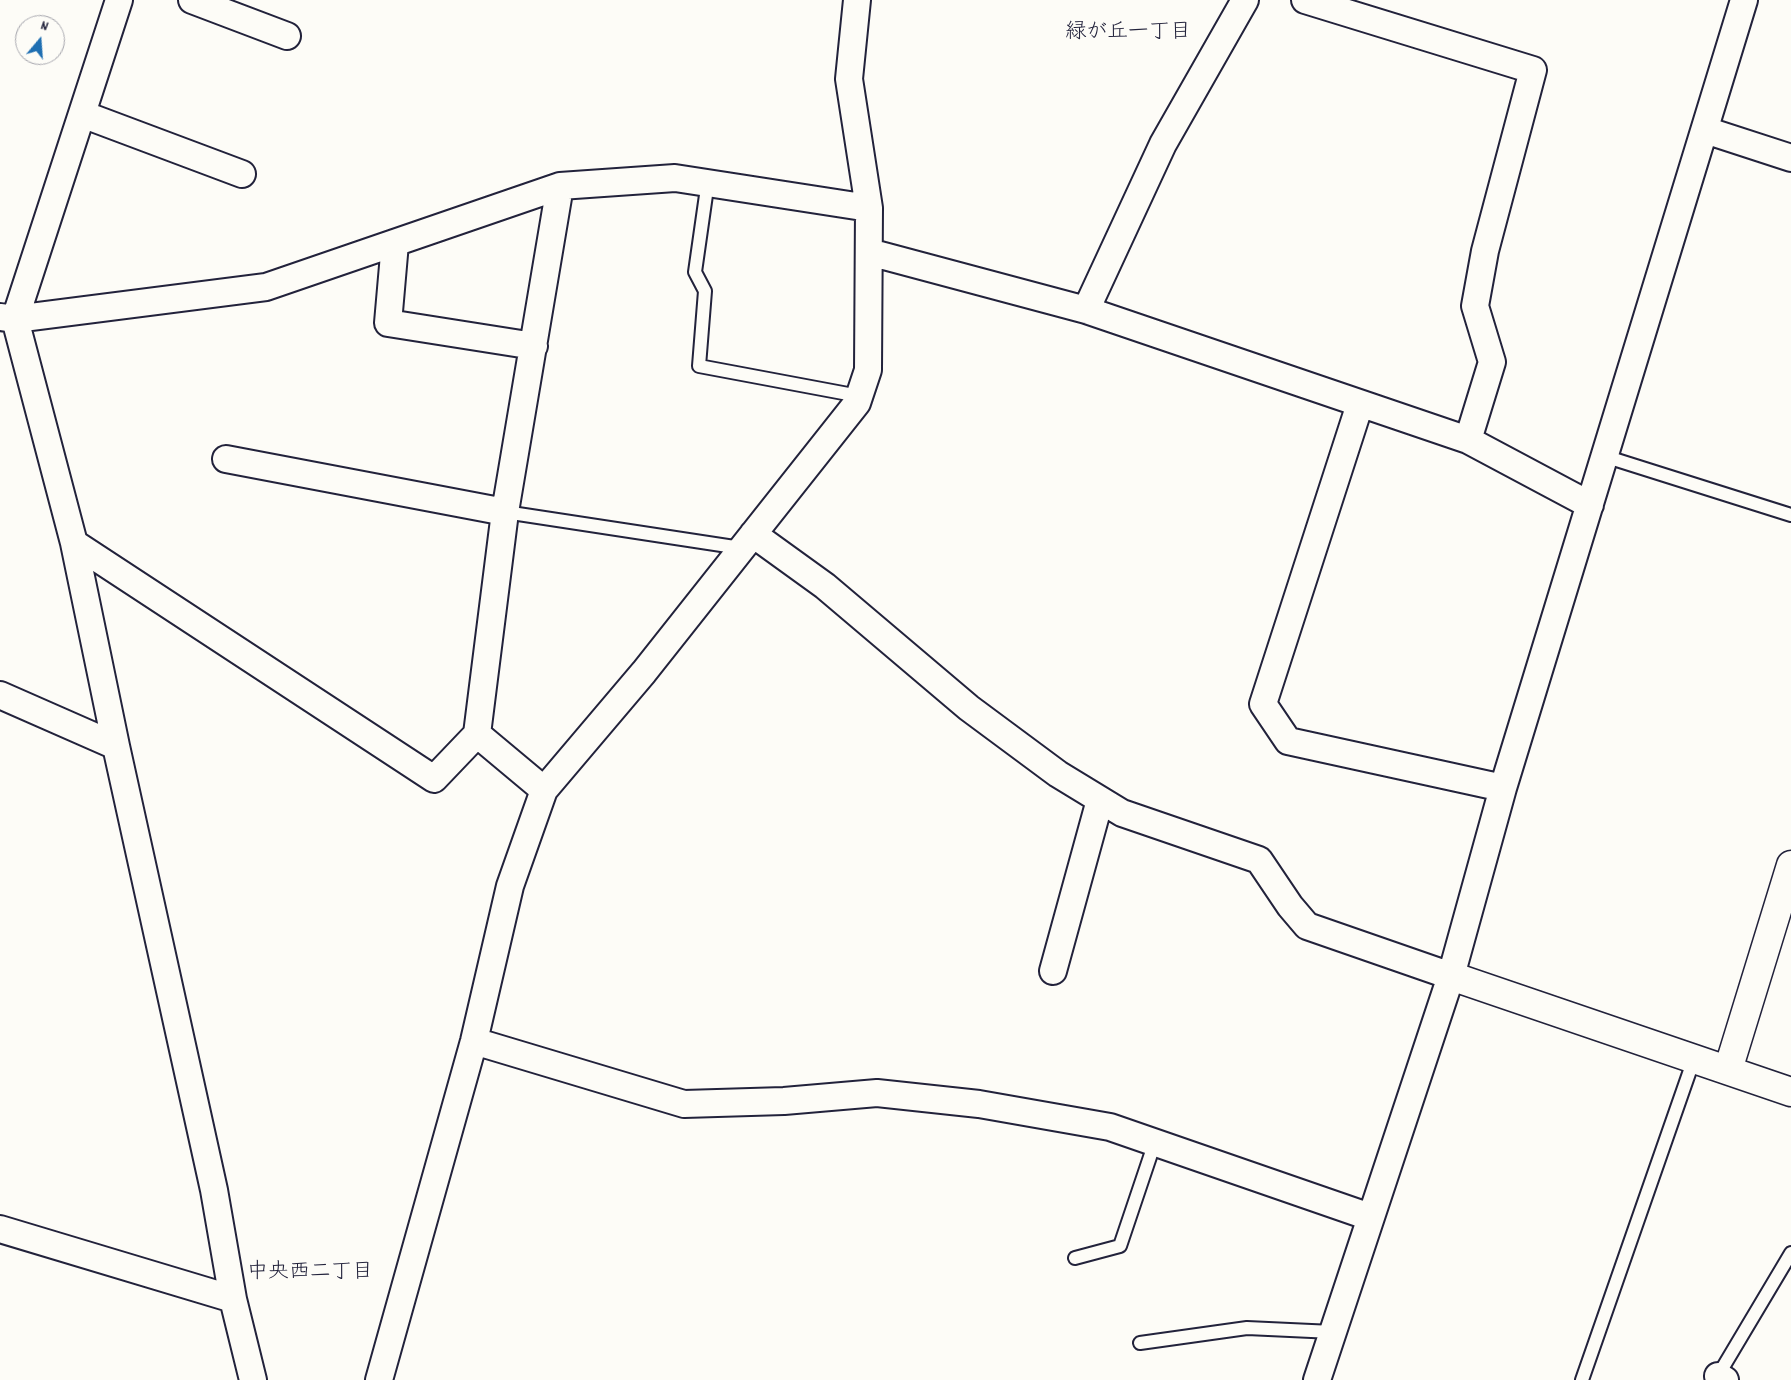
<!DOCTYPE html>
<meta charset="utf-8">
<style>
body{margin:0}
#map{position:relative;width:1791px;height:1380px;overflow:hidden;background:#fdfcf7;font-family:Dekko,sans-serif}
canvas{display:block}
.north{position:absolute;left:15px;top:15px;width:50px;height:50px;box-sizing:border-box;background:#fdfcf7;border:1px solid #a5a5ac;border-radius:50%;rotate:18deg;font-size:14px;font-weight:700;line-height:20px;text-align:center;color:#22223b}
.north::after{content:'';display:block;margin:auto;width:18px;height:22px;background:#1f6fb2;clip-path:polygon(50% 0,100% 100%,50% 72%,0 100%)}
</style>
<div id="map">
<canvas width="1791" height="1380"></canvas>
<div class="north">N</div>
</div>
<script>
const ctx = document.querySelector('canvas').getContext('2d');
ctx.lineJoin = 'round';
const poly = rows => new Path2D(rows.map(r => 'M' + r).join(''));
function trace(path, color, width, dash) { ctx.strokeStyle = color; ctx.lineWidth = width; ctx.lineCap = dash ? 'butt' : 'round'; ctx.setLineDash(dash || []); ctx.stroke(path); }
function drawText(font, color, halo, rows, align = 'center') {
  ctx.font = font + ' Dekko,"Klee One",sans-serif'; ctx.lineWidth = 4; ctx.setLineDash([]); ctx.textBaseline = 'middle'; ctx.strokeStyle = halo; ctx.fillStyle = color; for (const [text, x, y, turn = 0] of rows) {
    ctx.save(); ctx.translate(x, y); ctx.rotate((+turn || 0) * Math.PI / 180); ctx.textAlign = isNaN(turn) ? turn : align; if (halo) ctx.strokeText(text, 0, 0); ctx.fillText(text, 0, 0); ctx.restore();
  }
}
const lane = poly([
 [708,181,695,272,705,291,699,366,859,396],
 [1604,456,1791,515],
 [505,512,741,548],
 [1075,1258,1120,1246,1155,1142],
 [1140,1343,1247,1328,1333,1332],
 [1716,1379,1791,1253],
 [1582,1380,1694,1059]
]);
const street = poly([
 [119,0,15,319,74,543,116,746,214,1190,233,1299,253,1380],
 [192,0,287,36],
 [1305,0,1533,70,1485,251,1475,306,1492,362,1468,440],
 [82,114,242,174],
 [1705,130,1791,158],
 [395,243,388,323,534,346],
 [869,252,1086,310,1468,440,1590,505],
 [1086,310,1163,144,1245,0],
 [0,317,15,319,266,287,560,186,675,178,869,208],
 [1360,404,1263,704,1288,741,1503,788],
 [226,459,505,512],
 [753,534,825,586,969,708,1058,774,1122,813,1259,860,1290,906,1307,926,1451,976],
 [74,543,434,779,477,734,505,512,560,186],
 [0,695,116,746],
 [477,734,544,790],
 [1053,971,1100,800],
 [474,1041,684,1104,784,1101,877,1093,979,1104,1110,1127,1370,1217],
 [0,1229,233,1299],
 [1718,1376,1725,1380],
 [379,1380,474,1041,510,886,544,790,644,672,857,403,868,370,869,208,849,79,857,0],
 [1317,1380,1451,976,1503,788,1744,0]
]);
const secondary = poly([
 [1451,976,1791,1092],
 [1728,1070,1791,865]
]);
trace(lane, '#22223b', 16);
trace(street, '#22223b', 30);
trace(secondary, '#22223b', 31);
trace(lane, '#fdfcf7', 12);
trace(street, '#fdfcf7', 26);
trace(secondary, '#fdfcf7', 28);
drawText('21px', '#22223b', '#fdfcf7', [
 ["緑が丘一丁目",1128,34],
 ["中央西二丁目",310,1274]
]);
</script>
